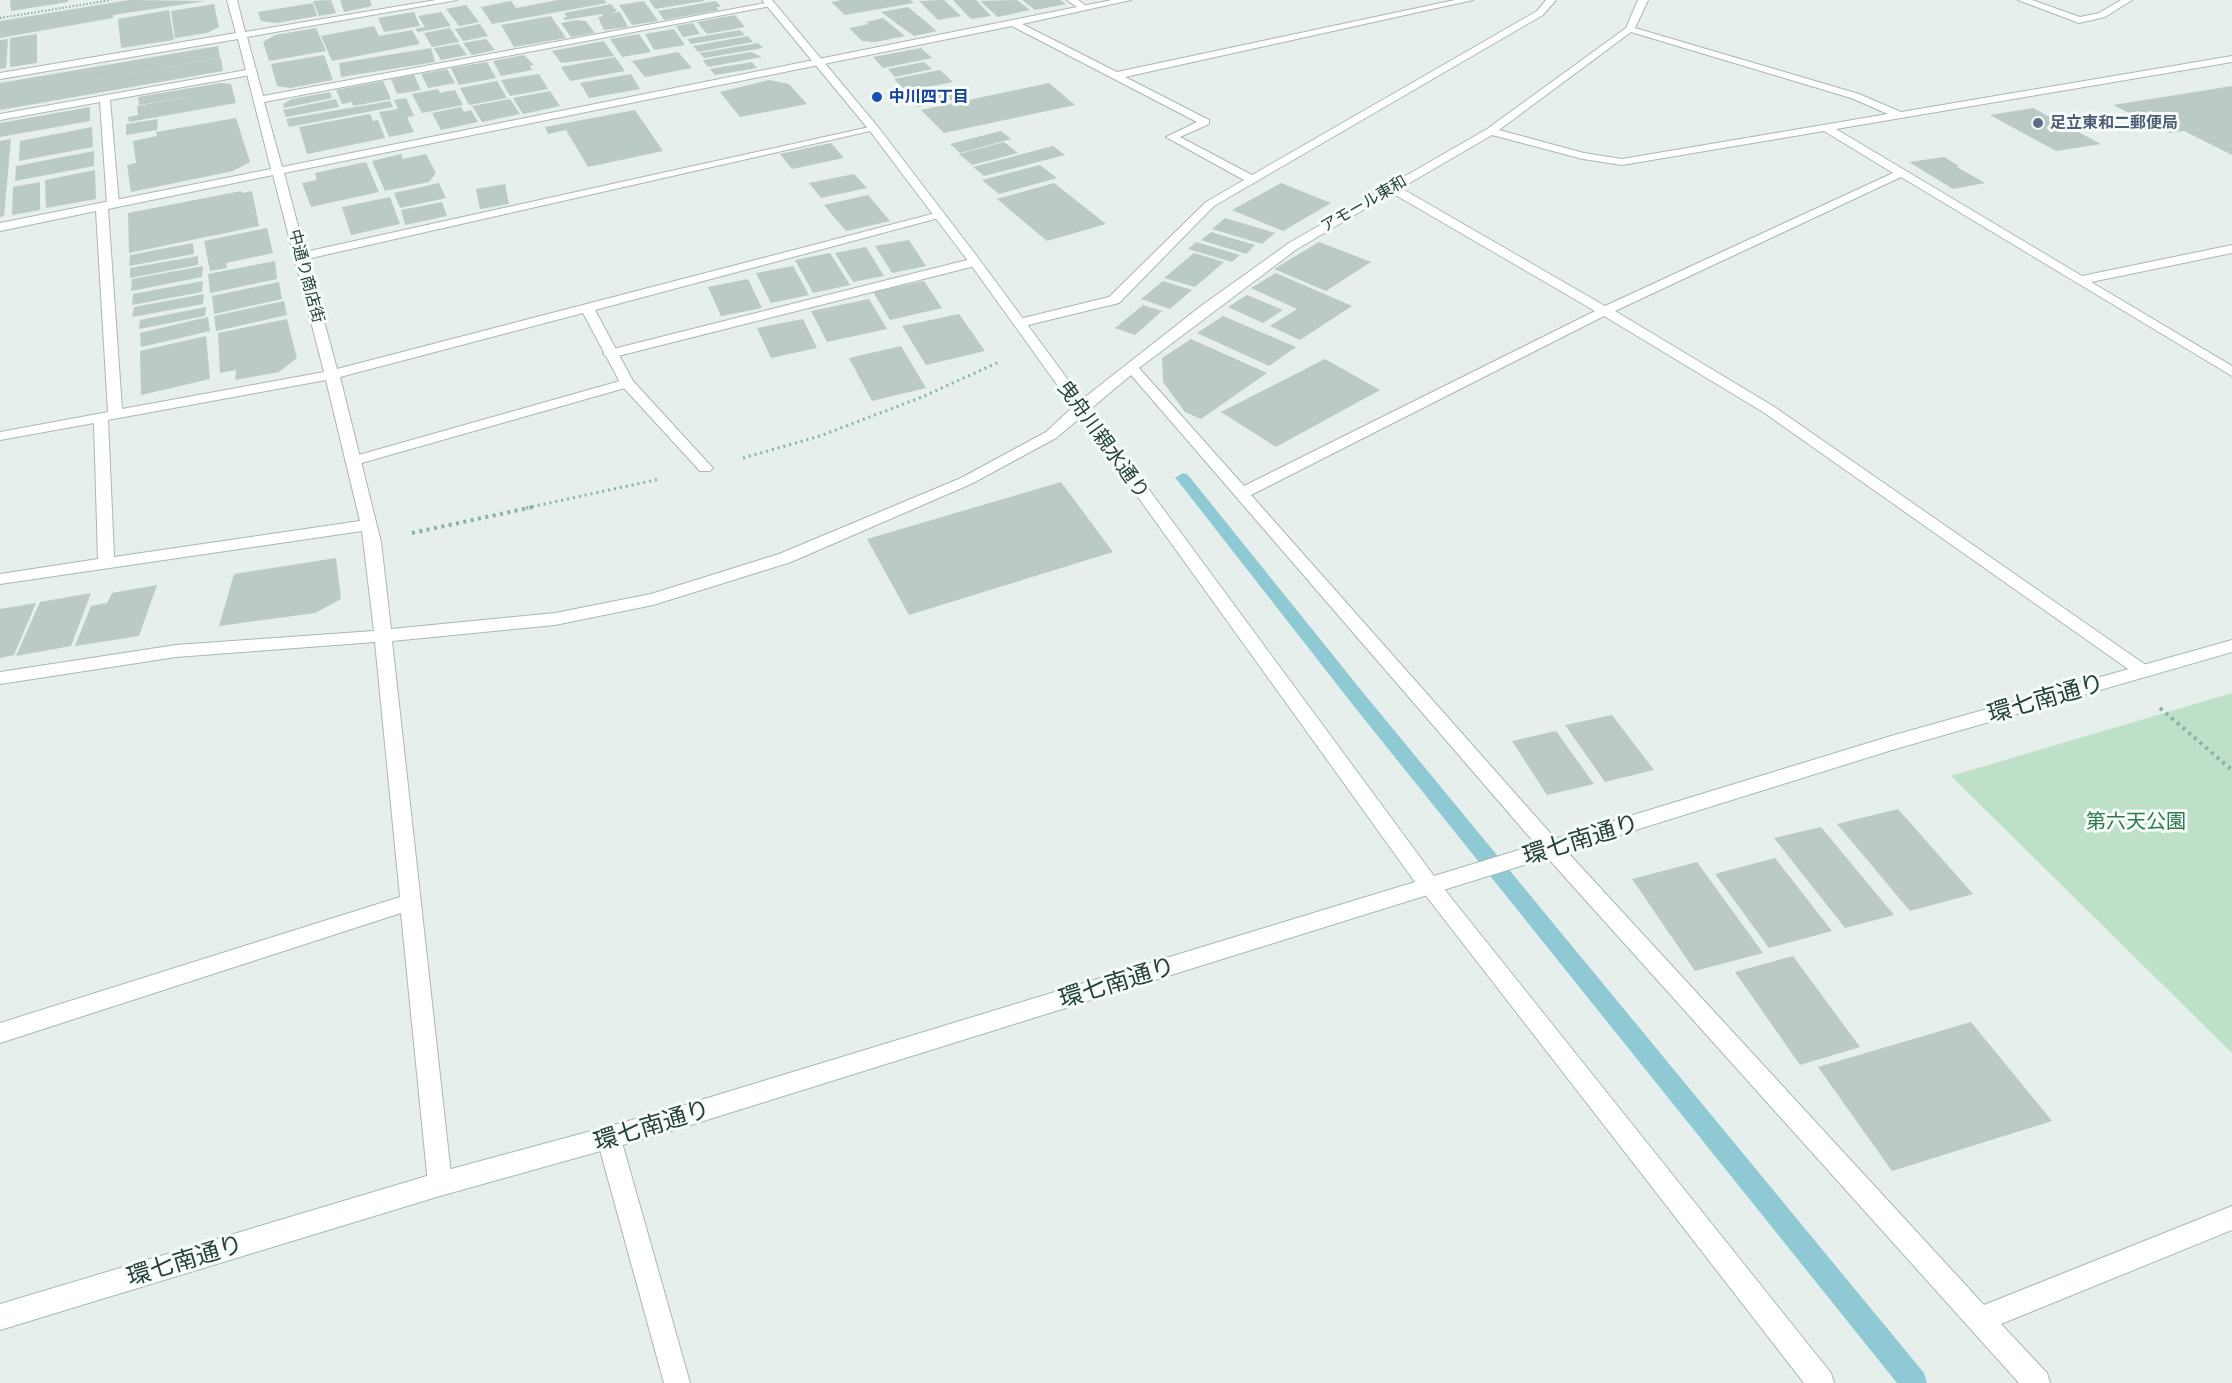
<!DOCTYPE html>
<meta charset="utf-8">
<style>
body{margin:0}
canvas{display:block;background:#e6efeb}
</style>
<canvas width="2232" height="1383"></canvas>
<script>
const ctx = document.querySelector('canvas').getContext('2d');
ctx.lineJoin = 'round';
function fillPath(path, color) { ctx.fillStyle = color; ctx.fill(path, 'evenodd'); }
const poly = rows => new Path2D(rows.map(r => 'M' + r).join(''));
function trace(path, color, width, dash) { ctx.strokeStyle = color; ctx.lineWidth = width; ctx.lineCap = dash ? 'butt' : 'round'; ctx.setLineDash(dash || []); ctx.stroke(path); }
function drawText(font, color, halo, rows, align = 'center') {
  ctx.font = font + ' Raleway,"Noto Sans JP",sans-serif'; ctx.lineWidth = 6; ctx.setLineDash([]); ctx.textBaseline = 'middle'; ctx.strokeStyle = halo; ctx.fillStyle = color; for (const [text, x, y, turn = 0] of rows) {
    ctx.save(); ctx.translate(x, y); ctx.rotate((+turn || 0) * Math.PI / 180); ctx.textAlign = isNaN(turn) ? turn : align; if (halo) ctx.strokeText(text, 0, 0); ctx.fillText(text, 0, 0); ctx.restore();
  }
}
fillPath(poly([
 [2232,693,2232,1053,1951,776]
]), '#bfe0c8');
fillPath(poly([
 [1183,473,1188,475,1365,695,1924,1373,1927,1383,1897,1383,1353,705,1178,481,1175,478,1183,473]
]), '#8ec9d4');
fillPath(poly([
 [10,0,68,0,68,2,11,11],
 [129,0,206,1,113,15,113,18,0,38,0,21],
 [331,0,336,13,319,16,313,1],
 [340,0,370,0,372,6,344,12],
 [558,0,604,0,607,3,492,24,481,7,511,1,516,8],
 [649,0,704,0,704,1,655,9],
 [842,0,911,0,914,3,845,15,831,2],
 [944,0,961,16,938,20,919,1],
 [953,0,976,0,991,16,971,19],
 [1017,0,1030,10,998,17,980,1],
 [1022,0,1060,0,1066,4,1035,10],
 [644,1,658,21,632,25,619,5],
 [716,1,721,7,716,7,719,10,664,20,658,11],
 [313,3,317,16,277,23,261,21,258,12],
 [214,4,219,27,207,33,175,38,171,11],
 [611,4,617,11,611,13,620,12,628,27,604,30,598,17,603,16,602,14,565,20,563,18,567,17,564,13],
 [466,5,479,22,459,26,446,9],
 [908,7,937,31,914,36,881,12],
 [169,10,174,40,121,48,118,19],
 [414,12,420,26,384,32,378,18],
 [441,12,451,26,418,32,415,29,425,27,418,16],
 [735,15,745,27,707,34,697,22],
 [551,16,566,38,514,47,501,25],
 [883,18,905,36,875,42,862,41,849,28,869,24,866,22],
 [576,20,586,21,595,33,571,37,561,23],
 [693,23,700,34,683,37,676,26],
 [480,24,488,36,463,41,455,29],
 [374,26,379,36,412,30,420,44,332,61,321,36],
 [316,28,326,51,269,61,263,42,275,35],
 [450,28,459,42,432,47,424,33],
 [674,29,685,45,654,50,645,34],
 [740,30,745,35,691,44,687,39],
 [37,34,37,63,10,67,10,38],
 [639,34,651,52,622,57,610,39],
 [748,36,753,42,698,52,693,46],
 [8,39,6,68,0,69,0,40],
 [486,39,495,50,472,55,463,43],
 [604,41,614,56,561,63,552,51],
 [758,43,763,48,704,58,700,53],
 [459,44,467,55,441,60,434,48],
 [218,46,220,58,2,96,221,58,223,71,0,110,0,83],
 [431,48,435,62,341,77,339,63],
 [921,48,932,58,883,68,873,57],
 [678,52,692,68,645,77,632,61],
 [751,52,762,57,708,67,703,60],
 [324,55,333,80,290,88,277,86,271,64],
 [524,55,534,65,530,66,532,70,501,76,493,61],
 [615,57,625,71,570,81,561,67],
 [487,62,496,78,459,85,451,68],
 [752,62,757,68,715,75,710,69],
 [924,62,932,69,895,77,888,69],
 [447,69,455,83,428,88,421,74],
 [940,70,953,82,906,91,894,79],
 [539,74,548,89,510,96,501,80],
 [631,74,640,89,589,98,580,83],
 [414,75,421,90,397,94,391,79],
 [769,80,789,84,807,104,740,117,720,92],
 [383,81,391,99,353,106,352,102,342,104,336,90],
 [497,81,507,98,469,105,460,88],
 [220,83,231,84,236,103,129,122,128,117,138,115,137,106,199,95,139,105,138,97],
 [1049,83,1075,105,944,133,921,110],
 [2232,86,2232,155,2184,131,2170,133,2113,105],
 [955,88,965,97,918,107,908,97],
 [438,89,440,93,455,90,463,105,422,113,412,94],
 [550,91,560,106,523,114,513,98],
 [330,92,332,98,284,108,283,104,292,99],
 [406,98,414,116,407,117,414,132,389,137,379,112,398,109,394,100],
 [336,99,339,107,286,117,283,110],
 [510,99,520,114,482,122,472,106],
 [390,101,393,107,289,127,286,119],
 [90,107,90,121,0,137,0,123],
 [461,107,464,112,471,110,478,122,441,130,432,113],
 [2033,108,2101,144,2056,151,1990,115],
 [635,110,663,151,588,167,566,130,548,134,545,127],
 [370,114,373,121,378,120,385,138,307,154,299,127],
 [236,118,250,162,233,171,131,192,127,165,136,163,133,141,157,136,156,132],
 [158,119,157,130,126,135,126,124],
 [92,127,93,147,19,161,20,141],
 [1001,131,1011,139,960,153,950,144],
 [11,139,4,216,0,217,0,141],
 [1004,142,1018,153,972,165,959,154],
 [831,143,844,158,792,169,780,154],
 [1053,146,1065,155,984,176,973,167],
 [94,151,94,166,15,181,16,166],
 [401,154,403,159,426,154,436,173,429,182,385,191,372,161],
 [1944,157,1959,166,1957,167,1985,183,1953,189,1909,162],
 [366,162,379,192,311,207,302,183,317,180,315,173],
 [1040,165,1057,178,999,194,982,180],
 [95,170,96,199,46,208,45,180],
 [854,174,867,188,821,198,809,183],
 [40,182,40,210,12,215,13,187],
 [439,183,446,198,400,208,394,193],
 [1054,183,1106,224,1047,241,997,199],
 [1281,183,1331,203,1283,231,1232,210],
 [505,184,509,204,480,209,476,189],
 [241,191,242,193,252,191,259,226,129,253,128,213],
 [868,195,890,221,846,231,824,205],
 [390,197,400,224,351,235,342,207],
 [442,202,447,216,405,225,401,210],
 [1225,218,1275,233,1262,244,1212,229],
 [267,228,273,253,226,263,227,268,210,271,204,241],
 [1211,232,1255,245,1246,254,1201,240],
 [909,240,926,266,892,273,875,246],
 [1196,242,1240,255,1232,262,1188,249],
 [1319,242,1371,262,1326,291,1274,269],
 [193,243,194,254,129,266,130,255],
 [866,247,884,276,853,282,835,253],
 [830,253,850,285,813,293,795,260],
 [1194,253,1224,262,1195,287,1164,278],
 [198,256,198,265,130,278,130,268],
 [275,261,277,279,210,293,208,274],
 [203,266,202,277,131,291,132,279],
 [793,266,809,295,771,303,756,273],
 [1276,273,1352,306,1300,340,1270,326,1297,309,1251,288],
 [748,279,762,308,721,316,708,287],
 [203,281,202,292,132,305,133,294],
 [924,281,942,308,890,320,873,292],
 [1163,281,1192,290,1170,309,1141,299],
 [279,282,282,299,214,314,212,296],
 [204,294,203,304,132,317,134,307],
 [1247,295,1283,310,1263,323,1228,307],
 [869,299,887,329,827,342,811,311],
 [284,301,287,315,216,331,214,316],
 [1143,305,1162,311,1135,335,1115,328],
 [206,307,205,316,139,329,140,320],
 [959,314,985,351,926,365,902,326],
 [1223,316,1296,347,1269,366,1197,333],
 [208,317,210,331,141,347,140,333],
 [287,319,297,358,279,372,235,380,236,370,220,373,218,333],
 [803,319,817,348,771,358,757,328],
 [206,336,210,379,141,395,140,351],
 [1191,339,1267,373,1201,419,1185,412,1163,382,1162,358],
 [901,346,926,388,872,401,849,358],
 [1325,359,1380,390,1276,447,1221,412],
 [1061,482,1113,552,909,615,867,539],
 [336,558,341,599,315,613,219,626,234,574],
 [157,585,139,636,75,646,91,606,107,603,112,593],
 [91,593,71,646,16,656,40,602],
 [36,603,14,655,0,658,0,609],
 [1612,715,1654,770,1605,782,1565,725],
 [1556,731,1594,784,1547,795,1512,741],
 [1898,809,1973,894,1910,911,1837,824],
 [1821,827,1894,915,1845,928,1774,838],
 [1775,858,1832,931,1769,948,1715,874],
 [1697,862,1763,953,1695,971,1632,879],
 [1793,956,1860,1047,1800,1065,1735,972],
 [1971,1022,2052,1121,1892,1171,1818,1067]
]), '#bbcac4');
const lane = poly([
 [1067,0,1078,0,1089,8,1081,10,1067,0],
 [252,69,257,72,256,74,110,100,119,204,113,208,107,204,100,102,0,120,0,114,252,69],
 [975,258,981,262,979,265,610,358,603,354,605,351,975,258],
 [627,379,632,380,632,386,358,464,348,464,345,461,348,458,627,379]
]);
const street = poly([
 [227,0,237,0,245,32,436,0,457,0,247,37,263,96,771,2,776,5,264,102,282,167,1112,0,1131,0,1022,24,1117,72,1455,0,1473,0,1125,77,1209,120,1209,124,1180,137,1252,175,1537,11,1546,0,1556,0,1543,15,1214,206,1119,303,1020,327,1015,326,1015,320,1109,297,1206,202,1244,180,1166,137,1197,122,1012,26,284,173,305,252,874,126,879,129,307,259,337,369,936,213,946,216,595,310,633,381,710,465,713,468,710,471,700,471,622,386,583,313,340,377,381,542,391,629,555,613,651,594,779,554,961,478,1046,432,1075,405,1201,306,1289,243,1487,129,1626,28,1638,0,1648,0,1635,28,1859,94,1901,112,2232,56,2232,62,1836,129,2082,276,2232,245,2232,253,2091,282,2232,366,2232,376,1901,177,1615,311,1773,406,2150,668,2153,672,2150,676,2138,676,1763,412,1604,316,1251,495,1559,843,1984,1305,2232,1206,2232,1230,2001,1324,2047,1373,2050,1383,2019,1383,1545,855,1131,375,1056,438,971,484,791,562,653,605,555,625,392,641,452,1184,449,1192,440,1196,431,1192,428,1184,401,913,0,1043,0,1023,400,897,375,642,176,657,0,684,0,672,176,645,374,631,362,531,0,584,0,574,98,559,94,423,0,440,0,432,108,412,96,211,0,231,0,223,271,169,238,39,0,79,0,73,236,33,227,0],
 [1631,32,1851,98,1888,114,1622,159,1584,153,1499,130,1631,32],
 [1824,131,1893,173,1605,306,1401,188,1492,135,1583,159,1622,165,1824,131],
 [273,175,324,372,122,409,108,209,273,175],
 [1392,193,1595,311,1244,486,1139,368,1297,249,1392,193],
 [326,380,360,521,114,557,108,420,326,380],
 [2018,0,2032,0,2080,17,2099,13,2121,0,2132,0,2105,17,2079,23,2018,0],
 [1430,878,1437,880,1831,1373,1834,1383,1804,1383,1423,892,1420,886,1423,880,1430,878],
 [609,1128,617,1131,621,1139,690,1383,664,1383,597,1139,601,1131,609,1128]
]);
const secondary = poly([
 [762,0,772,0,878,127,979,259,1434,876,1891,736,2232,640,2232,652,1892,750,665,1133,440,1196,0,1330,0,1304,440,1172,665,1111,1415,882,971,265,870,131,762,0]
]);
trace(lane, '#a8b8b2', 2);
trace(street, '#a8b8b2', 2);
trace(secondary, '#a4bbb3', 2);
trace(poly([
 [0,18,111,0]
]), '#86b3a5', 2, [1.5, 2]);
trace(poly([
 [743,458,820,436,922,397,999,362],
 [526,508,660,479]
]), '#86b3a5', 3, [2, 4]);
trace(poly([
 [412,533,533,507],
 [2160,708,2232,770]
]), '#86b3a5', 4, [3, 4.5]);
fillPath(lane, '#fff');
fillPath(street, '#fff');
fillPath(secondary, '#fff');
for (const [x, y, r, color] of [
 [877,97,6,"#1a4fb4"],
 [2038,123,6,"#5c6f8a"]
]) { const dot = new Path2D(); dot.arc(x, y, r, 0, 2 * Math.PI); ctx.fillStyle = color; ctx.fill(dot); trace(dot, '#f7fbf9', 2); }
drawText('bold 16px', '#164399', '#f7fbf9', [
 ["中川四丁目",889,97]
], 'left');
drawText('bold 16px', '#4e5e75', '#f7fbf9', [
 ["足立東和二郵便局",2050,123]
], 'left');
drawText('16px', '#24423a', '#f7fbf9', [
 ["アモール東和",1364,204,-30],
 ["中通り商店街",306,276,75]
]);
drawText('20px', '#24423a', '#f7fbf9', [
 ["曳舟川親水通り",1103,440,54]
]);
drawText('20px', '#2d7a4b', '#f7fbf9', [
 ["第六天公園",2136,822]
]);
drawText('24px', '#24423a', '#f7fbf9', [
 ["環七南通り",2046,699,-16],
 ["環七南通り",1581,840,-17],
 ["環七南通り",1117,983,-17],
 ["環七南通り",652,1126,-17],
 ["環七南通り",185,1261,-17]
]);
</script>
